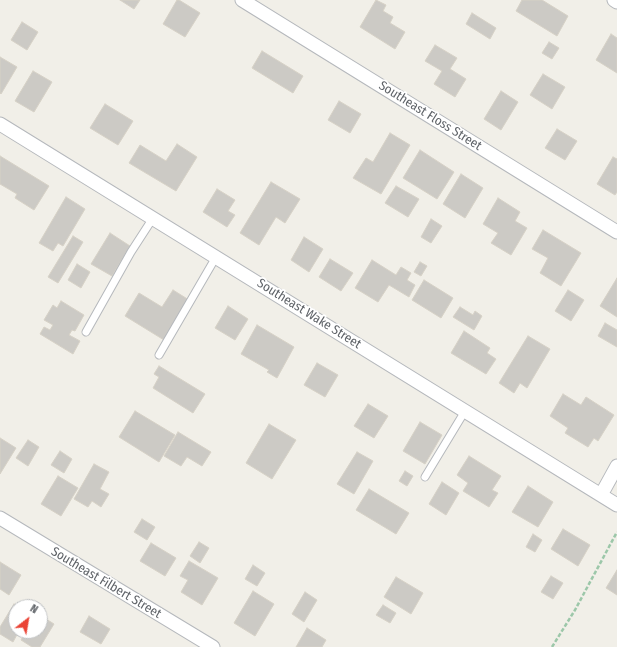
<!DOCTYPE html>
<style>
body{margin:0}
#map{position:relative;width:617px;height:647px;overflow:hidden;background:#f1efe8;font-family:"Fira Sans Condensed",sans-serif}
canvas{display:block}
.north{position:absolute;left:8px;top:599px;width:40px;height:40px;box-sizing:border-box;background:#fff;border:1px solid #bfc1c3;border-radius:50%;rotate:31deg;font-size:11px;font-weight:700;line-height:16px;text-align:center;color:#5f6368}
.north::after{content:'';display:block;margin:auto;width:14px;height:18px;background:#ea4335;clip-path:polygon(50% 0,100% 100%,50% 72%,0 100%)}
</style>
<div id="map">
<canvas width="617" height="647"></canvas>
<div class="north">N</div>
</div>
<script>
const ctx = document.querySelector('canvas').getContext('2d');
ctx.lineJoin = 'round';
function fillPath(path, color) { ctx.fillStyle = color; ctx.fill(path, 'evenodd'); }
const poly = rows => new Path2D(rows.map(r => 'M' + r).join(''));
function trace(path, color, width, dash) { ctx.strokeStyle = color; ctx.lineWidth = width; ctx.lineCap = dash ? 'butt' : 'round'; ctx.setLineDash(dash || []); ctx.stroke(path); }
function drawText(font, color, halo, rows, align = 'center') {
  ctx.font = font + ' "Fira Sans Condensed",sans-serif'; ctx.lineWidth = 3.5; ctx.setLineDash([]); ctx.textBaseline = 'middle'; ctx.strokeStyle = halo; ctx.fillStyle = color; for (const [text, x, y, turn = 0] of rows) {
    ctx.save(); ctx.translate(x, y); ctx.rotate((+turn || 0) * Math.PI / 180); ctx.textAlign = isNaN(turn) ? turn : align; if (halo) ctx.strokeText(text, 0, 0); ctx.fillText(text, 0, 0); ctx.restore();
  }
}
const building = poly([
 [120,0,140,0,134,9,120,0],
 [177,0,179,0,200,13,185,37,163,24,177,0],
 [376,0,386,5,383,11,393,17,390,23,405,32,395,49,360,27,376,0],
 [522,0,542,0,568,16,557,36,516,11,522,0],
 [472,13,496,28,490,39,466,24,472,13],
 [22,22,38,32,27,50,11,40,22,22],
 [611,34,617,38,617,73,596,60,611,34],
 [549,42,559,48,552,59,542,53,549,42],
 [435,45,457,58,450,69,466,79,455,97,434,84,442,71,425,61,435,45],
 [262,51,303,76,293,93,252,68,262,51],
 [0,57,17,67,1,94,0,93,0,57],
 [33,71,52,82,34,112,15,101,33,71],
 [543,74,565,87,552,109,530,95,543,74],
 [501,91,518,102,501,130,484,119,501,91],
 [339,101,361,114,350,133,328,120,339,101],
 [105,104,133,121,118,145,90,128,105,104],
 [557,129,577,141,565,160,545,148,557,129],
 [390,133,410,145,381,194,353,178,366,158,373,162,390,133],
 [177,144,197,157,176,191,129,163,140,145,166,161,177,144],
 [420,150,454,172,437,199,403,178,420,150],
 [0,156,49,186,34,210,15,198,17,194,0,184,0,156],
 [613,157,617,159,617,192,615,195,597,184,613,157],
 [461,174,483,188,465,218,443,204,461,174],
 [271,182,300,199,285,223,276,217,259,245,240,233,271,182],
 [396,186,419,199,408,217,385,203,396,186],
 [217,189,235,200,228,211,235,215,227,227,203,212,217,189],
 [66,197,85,209,63,246,58,243,53,251,39,243,66,197],
 [498,198,520,212,515,221,527,228,511,255,491,243,498,233,483,224,498,198],
 [431,219,442,226,431,243,421,237,431,219],
 [543,230,581,253,561,286,540,273,548,258,532,249,543,230],
 [110,233,130,246,112,276,91,264,110,233],
 [73,236,83,242,58,283,48,277,73,236],
 [304,237,323,249,309,272,291,260,304,237],
 [330,259,353,273,341,291,319,277,330,259],
 [372,260,396,275,401,267,411,273,407,280,415,285,409,297,389,285,378,302,355,288,372,260],
 [420,262,427,266,421,276,414,272,420,262],
 [77,264,90,272,81,288,68,280,77,264],
 [617,278,617,317,600,306,617,278],
 [424,280,453,298,441,318,412,300,424,280],
 [173,290,189,300,164,340,125,316,139,293,162,307,173,290],
 [568,290,584,300,571,321,555,311,568,290],
 [61,301,84,315,75,331,72,330,69,335,80,341,73,354,40,334,44,327,50,330,53,325,44,320,53,305,57,308,61,301],
 [228,306,248,319,235,340,215,328,228,306],
 [460,307,473,315,475,311,482,316,474,330,453,317,460,307],
 [605,323,617,330,617,347,598,336,605,323],
 [257,325,294,347,277,378,267,372,269,370,241,354,257,325],
 [464,331,490,348,487,353,496,359,486,374,451,353,464,331],
 [528,336,550,349,527,388,520,383,514,393,499,383,528,336],
 [317,363,338,375,325,397,304,385,317,363],
 [159,366,205,394,193,413,153,388,159,377,154,374,159,366],
 [563,394,581,405,586,397,614,415,598,441,594,438,588,447,565,433,568,428,550,416,563,394],
 [368,404,388,416,374,438,354,426,368,404],
 [135,411,175,435,159,462,119,437,135,411],
 [420,422,442,435,425,464,403,451,420,422],
 [269,424,296,440,272,479,246,463,269,424],
 [178,432,211,452,202,466,187,457,181,466,164,456,178,432],
 [0,438,16,448,0,474,0,438],
 [28,440,39,447,28,466,16,458,28,440],
 [60,451,72,459,64,473,51,465,60,451],
 [357,452,373,461,354,494,337,484,357,452],
 [469,456,501,476,492,490,498,493,489,507,463,491,468,483,457,475,469,456],
 [94,464,109,472,100,489,109,494,101,507,92,501,88,507,74,499,94,464],
 [405,471,413,476,407,486,399,481,405,471],
 [58,476,78,488,61,516,41,504,58,476],
 [442,482,459,493,446,515,429,504,442,482],
 [528,486,553,502,538,527,512,512,528,486],
 [369,489,409,513,396,534,356,510,369,489],
 [142,519,155,527,147,540,134,532,142,519],
 [563,529,590,545,578,566,551,549,563,529],
 [533,534,542,540,535,552,526,547,533,534],
 [199,542,209,548,200,563,190,556,199,542],
 [151,543,176,558,165,576,140,561,151,543],
 [189,561,218,578,202,605,181,592,188,580,180,576,189,561],
 [0,562,21,575,9,595,0,589,0,562],
 [253,565,265,573,257,586,245,579,253,565],
 [617,570,617,595,606,588,617,570],
 [551,576,563,583,553,599,541,592,551,576],
 [396,577,423,593,411,614,384,597,396,577],
 [253,591,274,604,255,636,234,623,253,591],
 [305,592,317,600,304,622,292,614,305,592],
 [14,604,20,607,16,607,16,631,19,631,13,642,0,634,0,627,14,604],
 [383,605,396,613,390,623,376,615,383,605],
 [40,615,54,624,40,647,32,647,21,640,26,631,40,631,40,615],
 [89,616,110,629,101,644,80,632,89,616],
 [307,628,326,640,322,647,296,647,307,628]
]);
fillPath(building, '#cccac5');
trace(building, '#d6d1c6', 1);
const service = poly([
 [86,332,131,252,153,218],
 [159,355,216,257],
 [425,477,465,411]
]);
const minor = poly([
 [242,0,617,232],
 [614,0,617,2],
 [0,124,617,505],
 [601,495,617,466],
 [0,518,213,647]
]);
trace(service, '#b5b8bc', 9);
trace(minor, '#b5b8bc', 15);
trace(poly([
 [552,647,575,610,617,532]
]), '#9cc7a9', 2.5, [4, 2]);
trace(service, '#fff', 7);
trace(minor, '#fff', 13);
drawText('13px', '#5f6368', '#fff', [
 ["Southeast Floss Street",430,116,32],
 ["Southeast Wake Street",309,314,32],
 ["Southeast Filbert Street",106,583,31]
]);
</script>
